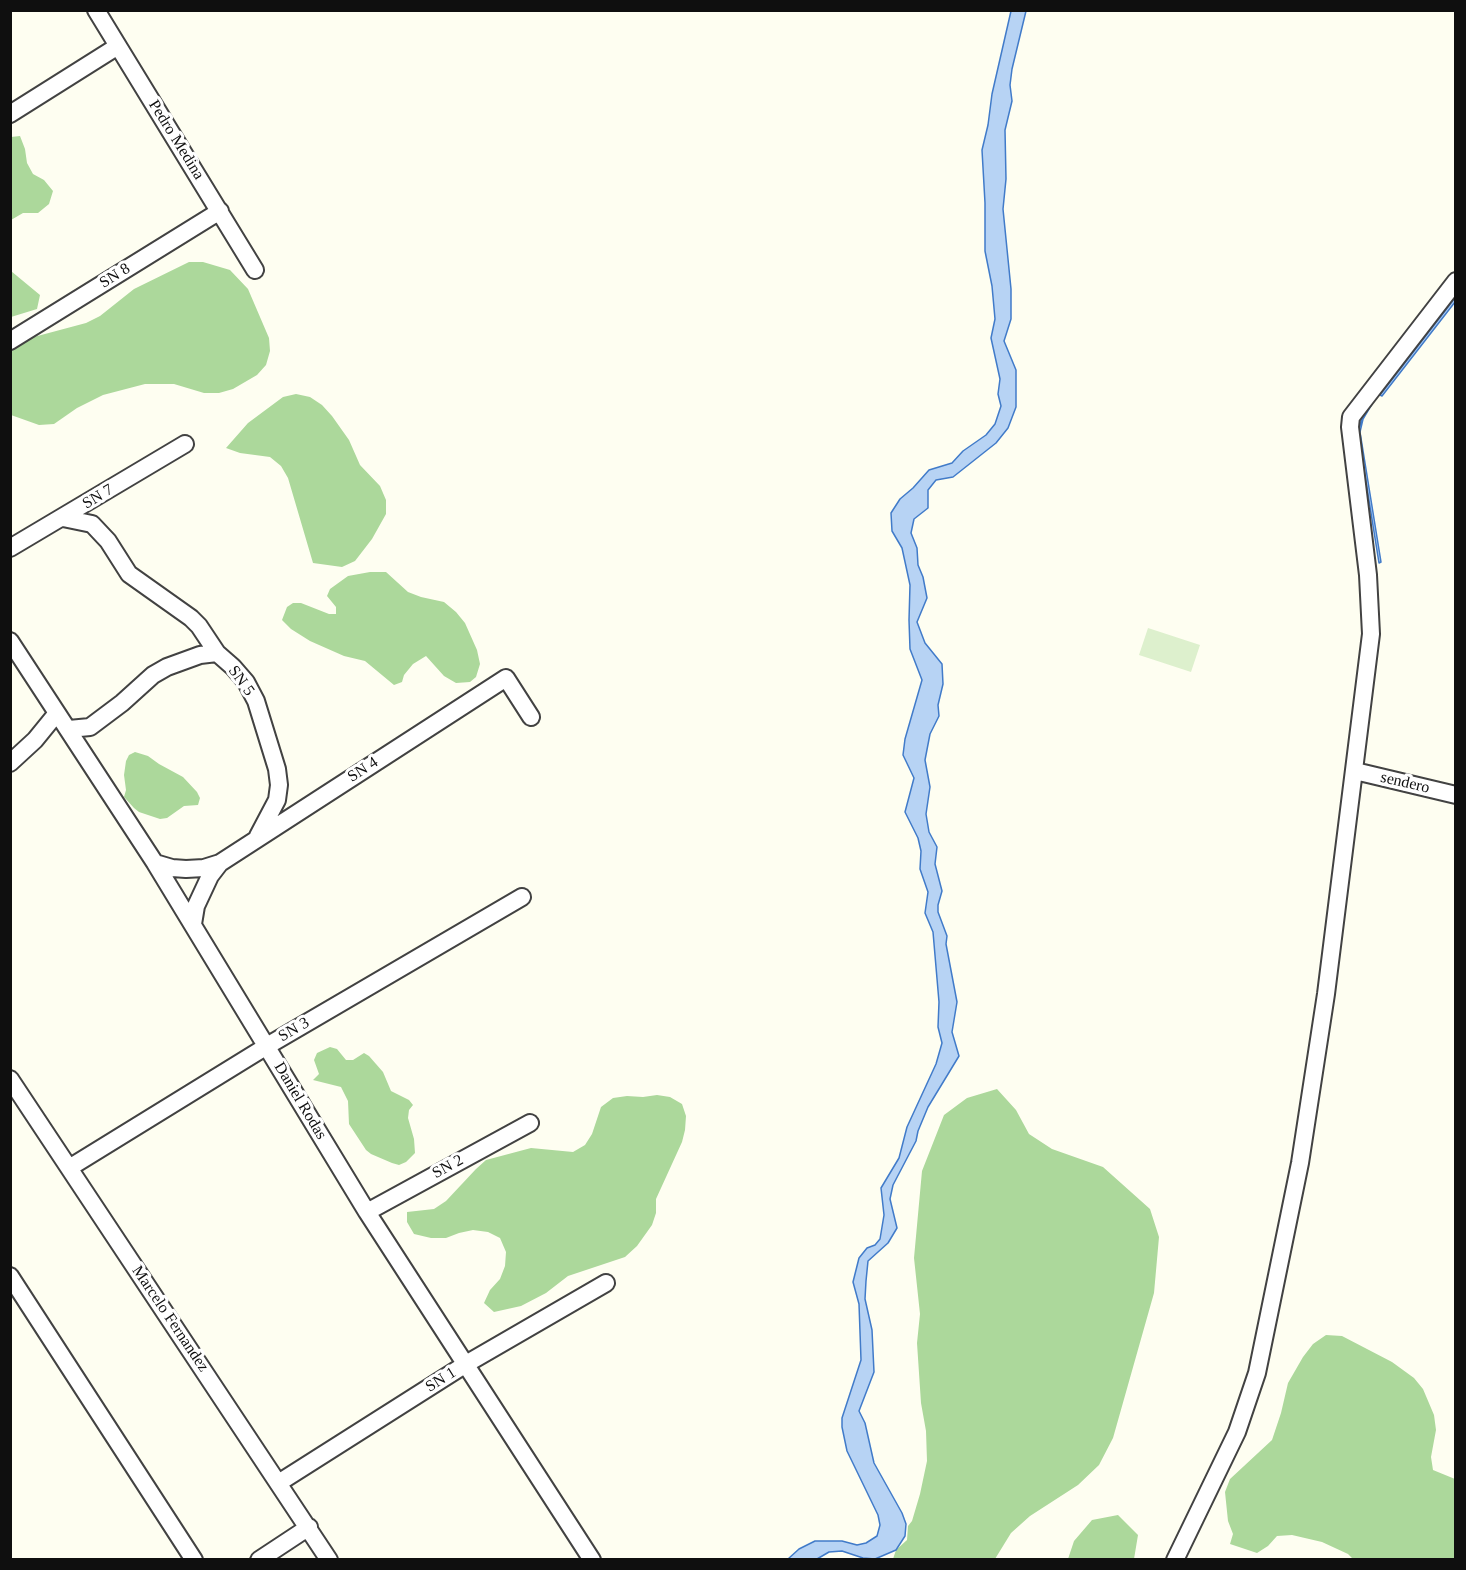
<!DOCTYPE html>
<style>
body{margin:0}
#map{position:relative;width:1466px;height:1570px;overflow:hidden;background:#fefef1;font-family:"Times New Roman",serif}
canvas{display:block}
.frame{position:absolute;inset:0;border:12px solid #0f0f0f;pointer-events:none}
</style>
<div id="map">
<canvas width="1466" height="1570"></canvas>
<div class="frame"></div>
</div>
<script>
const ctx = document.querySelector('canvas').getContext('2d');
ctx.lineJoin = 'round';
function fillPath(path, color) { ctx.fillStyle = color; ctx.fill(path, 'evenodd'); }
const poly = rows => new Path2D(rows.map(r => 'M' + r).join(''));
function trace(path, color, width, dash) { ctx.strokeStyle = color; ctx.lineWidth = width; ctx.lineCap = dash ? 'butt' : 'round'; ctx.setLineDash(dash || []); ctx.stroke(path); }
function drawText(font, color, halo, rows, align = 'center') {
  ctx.font = font + ' "Times New Roman",serif'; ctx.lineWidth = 6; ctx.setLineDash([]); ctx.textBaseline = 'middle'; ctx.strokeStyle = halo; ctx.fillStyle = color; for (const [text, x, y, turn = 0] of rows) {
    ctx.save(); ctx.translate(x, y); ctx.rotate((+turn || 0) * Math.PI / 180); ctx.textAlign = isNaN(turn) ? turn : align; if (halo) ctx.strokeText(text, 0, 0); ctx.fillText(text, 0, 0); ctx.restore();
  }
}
fillPath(poly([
 [20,136,25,149,27,163,33,174,44,180,53,191,49,204,38,213,23,213,11,220,11,137],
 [189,262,203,262,230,270,248,289,269,338,270,351,266,365,257,375,233,389,219,393,204,393,174,384,145,384,103,395,77,408,54,424,39,425,11,415,10,352,30,338,86,323,100,316,134,289],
 [11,271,40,295,37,309,11,317],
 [296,394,310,397,322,405,332,416,349,440,360,465,380,486,386,500,386,514,372,539,355,561,342,567,313,563,288,478,281,466,270,457,240,453,226,448,248,423,283,397],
 [370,572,386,572,408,592,421,597,444,602,456,612,465,623,477,650,480,664,476,677,470,682,456,683,444,676,426,656,413,664,404,675,402,682,394,685,365,661,344,656,310,641,291,629,282,620,287,607,293,603,301,603,329,614,336,614,336,607,327,596,330,589,348,576],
 [135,752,148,756,159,764,183,777,197,792,200,798,198,805,184,806,167,818,160,819,139,812,134,808,124,797,126,790,124,775,126,761,129,755],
 [330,1047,337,1049,346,1060,353,1060,364,1053,369,1056,383,1072,391,1091,409,1100,413,1105,409,1110,408,1118,414,1139,415,1153,406,1162,399,1165,392,1163,371,1154,366,1150,349,1124,348,1101,341,1087,313,1080,319,1074,314,1060,317,1053],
 [997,1089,1016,1110,1029,1134,1052,1149,1103,1167,1150,1209,1159,1237,1154,1293,1113,1438,1099,1465,1078,1485,1030,1516,1011,1533,995,1559,893,1559,896,1550,907,1540,908,1526,912,1521,920,1494,927,1461,926,1431,921,1403,917,1343,920,1314,914,1258,922,1171,944,1115,967,1098],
 [657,1095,670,1097,682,1104,686,1116,685,1130,682,1142,656,1199,656,1213,652,1225,637,1246,625,1257,568,1276,546,1293,521,1306,494,1312,484,1303,490,1290,500,1279,505,1266,506,1252,500,1238,488,1232,473,1230,459,1233,446,1238,431,1238,414,1234,407,1222,407,1212,434,1209,446,1201,476,1169,486,1160,531,1148,573,1152,585,1145,592,1134,601,1107,613,1098,627,1096,643,1097],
 [1326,1335,1342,1336,1392,1362,1414,1378,1423,1389,1434,1415,1436,1430,1431,1457,1433,1470,1455,1479,1455,1559,1353,1559,1348,1554,1322,1542,1292,1535,1277,1536,1268,1546,1257,1553,1230,1544,1233,1534,1228,1521,1225,1492,1230,1479,1272,1440,1281,1413,1288,1383,1303,1357,1313,1344],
 [1118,1515,1138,1535,1134,1559,1068,1559,1074,1541,1092,1520]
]), '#acd89b');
fillPath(poly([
 [1148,628,1200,645,1191,672,1139,655]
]), '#ddf0cd');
const water = poly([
 [1011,11,1026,11,1012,69,1010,85,1012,101,1005,130,1006,179,1003,209,1011,289,1011,319,1004,341,1016,370,1016,407,1008,428,996,443,953,477,936,480,928,490,928,508,914,519,911,533,917,548,918,565,923,577,927,598,917,622,925,643,942,664,943,684,938,705,939,716,930,734,925,760,930,787,926,814,929,832,937,847,935,864,942,891,938,905,938,912,947,936,946,944,957,1002,952,1032,959,1056,928,1107,918,1131,916,1141,893,1185,890,1199,897,1228,888,1243,868,1261,866,1281,865,1299,872,1330,874,1372,859,1411,865,1423,874,1463,902,1513,906,1524,905,1536,896,1550,875,1559,863,1558,842,1551,829,1552,817,1559,788,1559,799,1549,815,1541,842,1541,857,1545,866,1543,877,1536,880,1525,878,1515,847,1451,842,1427,842,1418,861,1360,859,1304,853,1282,859,1258,867,1248,875,1245,880,1239,884,1215,881,1188,899,1158,907,1127,936,1064,942,1043,938,1027,939,1002,933,932,925,913,928,892,920,869,921,851,918,838,905,812,914,778,903,755,905,739,922,680,910,649,909,620,910,585,902,548,892,531,891,513,900,499,913,488,929,470,952,463,963,451,986,435,995,424,1001,406,998,394,1000,379,991,338,995,319,992,286,985,251,985,203,982,150,988,125,992,94,1011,11],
 [1455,298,1455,302,1382,396,1380,395,1455,298],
 [1372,404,1363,419,1360,432,1381,562,1379,563,1358,432,1362,418,1372,404]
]);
fillPath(water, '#b7d3f4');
trace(water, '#417bc9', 1.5);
const minor = poly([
 [96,10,255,270],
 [10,114,118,46],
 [10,341,220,211],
 [63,518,92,524,108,541,129,574,191,618,199,626,217,653],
 [10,548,185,444],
 [10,641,155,863,367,1212,592,1560],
 [69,729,90,727,122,703,153,675,167,667,200,655,217,653,233,667,246,682,256,701,277,769,279,785,277,800,258,836],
 [10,763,35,740,57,713],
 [1355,771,1456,795],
 [155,863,172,868,186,869,204,868,220,863,506,678,531,717],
 [193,924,196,906,210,876,220,863],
 [10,1079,329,1560],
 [69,1168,267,1046,522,897],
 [367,1212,530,1123],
 [10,1276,194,1560],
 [280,1482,466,1364,606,1283],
 [259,1560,309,1527],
 [1175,1560,1237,1432,1257,1373,1300,1163,1326,994,1371,634,1368,575,1350,427,1351,417,1456,281]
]);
trace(minor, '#424242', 20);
trace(minor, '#fff', 16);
drawText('16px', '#0f0f0f', '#fff', [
 ["Pedro Medina",176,140,58],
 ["SN 8",115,276,-32],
 ["SN 7",98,497,-31],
 ["SN 5",241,681,54],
 ["SN 4",363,770,-33],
 ["sendero",1405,783,13],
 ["SN 3",294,1030,-30],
 ["Daniel Rodas",300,1101,59],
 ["SN 2",448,1167,-29],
 ["Marcelo Fernandez",170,1319,56],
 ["SN 1",441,1380,-32]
]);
</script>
